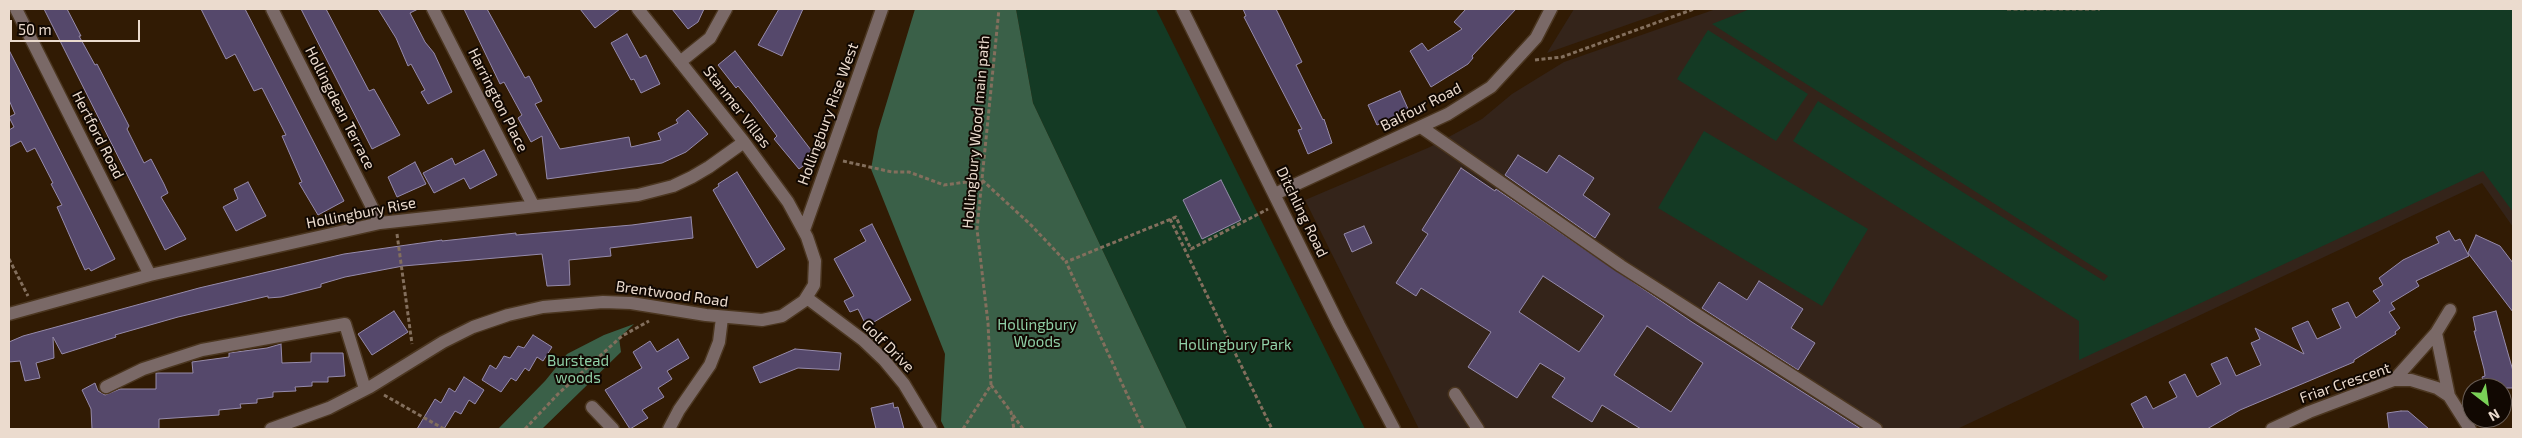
<!DOCTYPE html>
<style>
body{margin:0}
#map{position:relative;width:2522px;height:438px;overflow:hidden;background:#311b04;font-family:"Exo 2",sans-serif}
canvas{display:block}
.frame{position:absolute;inset:0;border:10px solid #ebdbce;pointer-events:none}
.north{position:absolute;left:2462px;top:378px;width:50px;height:50px;box-sizing:border-box;background:#110802;border:1px solid #685c54;border-radius:50%;rotate:150deg;font-size:14px;font-weight:700;line-height:20px;text-align:center;color:#ebdbce}
.north::after{content:'';display:block;margin:auto;width:18px;height:22px;background:#7ad157;clip-path:polygon(50% 0,100% 100%,50% 72%,0 100%)}
.scale{position:absolute;left:10px;top:20px;width:130px;height:22px;box-sizing:border-box;border:2px solid #ebdbce;border-top:0;padding-left:6px;font-size:15px;line-height:18px;white-space:nowrap;color:#ebdbce;-webkit-text-stroke:4px #110802;paint-order:stroke}
</style>
<div id="map">
<canvas width="2522" height="438"></canvas>
<div class="frame"></div>
<div class="north">N</div>
<div class="scale">50 m</div>
</div>
<script>
const ctx = document.querySelector('canvas').getContext('2d');
ctx.lineJoin = 'round';
function fillPath(path, color) { ctx.fillStyle = color; ctx.fill(path, 'evenodd'); }
const poly = rows => new Path2D(rows.map(r => 'M' + r).join(''));
function trace(path, color, width, dash) { ctx.strokeStyle = color; ctx.lineWidth = width; ctx.lineCap = dash ? 'butt' : 'round'; ctx.setLineDash(dash || []); ctx.stroke(path); }
function drawText(font, color, halo, rows, align = 'center') {
  ctx.font = font + ' "Exo 2",sans-serif'; ctx.lineWidth = 4; ctx.setLineDash([]); ctx.textBaseline = 'middle'; ctx.strokeStyle = halo; ctx.fillStyle = color; for (const [text, x, y, turn = 0] of rows) {
    ctx.save(); ctx.translate(x, y); ctx.rotate((+turn || 0) * Math.PI / 180); ctx.textAlign = isNaN(turn) ? turn : align; if (halo) ctx.strokeText(text, 0, 0); ctx.fillText(text, 0, 0); ctx.restore();
  }
}
fillPath(poly([
 [1574,9,1672,9,1547,53],
 [1716,9,2513,9,2513,227,2482,183,1957,429,1419,429,1305,200,1430,147,1482,119,1512,94,1564,62]
]), '#34241a');
fillPath(poly([
 [1016,9,1156,9,1365,429,1187,429,1033,103],
 [1750,9,2513,9,2513,212,2483,171,2079,360,2079,321,1793,141,1818,101,2104,281,2108,276,1712,24],
 [1708,30,1808,94,1776,141,1677,79],
 [1704,131,1868,229,1822,306,1658,208]
]), '#143a24');
fillPath(poly([
 [915,9,1016,9,1033,103,1187,429,945,429,941,421,945,354,871,169,878,131],
 [634,324,619,338,621,352,542,429,498,429,545,381,567,354,604,335]
]), '#3a6048');
const building = poly([
 [44,9,67,9,81,36,79,36,95,65,97,64,129,126,127,129,144,163,151,159,164,184,168,193,161,197,186,239,165,250,44,9],
 [201,9,245,9,344,201,318,215,299,183,302,182,282,136,286,135,262,88,254,91,235,54,226,59,201,9],
 [301,9,326,9,369,91,374,89,400,135,372,149,301,9],
 [378,9,418,9,410,13,425,42,434,53,452,92,428,104,421,92,425,90,411,64,408,66,396,38,378,9],
 [464,9,487,9,525,78,529,76,542,101,535,104,560,149,629,137,631,147,661,140,658,133,678,123,676,120,688,110,708,134,686,152,662,163,547,179,542,136,531,142,518,118,522,115,504,82,500,84,464,9],
 [580,9,620,9,595,28,580,9],
 [672,9,704,9,698,22,688,29,672,9],
 [779,9,803,9,782,56,758,45,779,9],
 [1243,9,1276,9,1302,62,1296,65,1323,120,1324,119,1332,143,1308,154,1298,130,1302,129,1244,17,1246,16,1243,9],
 [1466,9,1516,9,1472,56,1473,58,1468,64,1431,87,1410,51,1422,43,1428,51,1462,29,1454,22,1466,9],
 [627,34,640,58,646,55,660,84,641,93,634,79,631,80,611,43,627,34],
 [9,50,115,259,91,271,89,268,85,270,79,257,57,207,62,205,51,184,53,183,35,148,27,152,21,141,9,147,9,130,14,127,9,117,15,114,9,100,9,50],
 [735,51,811,150,810,151,814,158,799,169,774,139,777,136,752,103,738,86,736,88,718,65,735,51],
 [1400,91,1409,111,1377,125,1368,105,1400,91],
 [484,150,497,175,470,189,464,178,434,193,423,173,452,158,455,165,484,150],
 [1518,155,1547,173,1559,155,1594,178,1583,195,1610,214,1595,238,1505,175,1518,155],
 [415,162,426,184,397,197,388,177,415,162],
 [1461,168,1495,191,1496,189,1692,322,1861,429,1641,429,1602,405,1592,422,1552,397,1565,378,1540,363,1517,398,1468,367,1491,332,1421,288,1416,296,1396,283,1428,234,1422,230,1461,168],
 [1543,276,1604,316,1579,352,1519,312,1543,276],
 [1647,326,1703,363,1671,412,1614,375,1647,326],
 [737,172,785,249,757,268,713,190,719,186,718,184,737,172],
 [1221,180,1241,220,1202,239,1183,200,1221,180],
 [248,182,266,216,236,231,223,207,238,199,234,189,248,182],
 [691,217,693,238,610,248,611,256,569,260,570,285,547,286,542,254,403,266,345,277,321,284,321,287,281,297,268,298,268,296,178,317,115,335,116,337,62,354,53,337,54,358,36,363,40,378,25,381,20,361,9,362,9,342,23,336,199,288,344,254,442,240,442,241,516,233,516,235,632,225,691,217],
 [872,224,911,300,874,322,872,320,865,323,858,309,850,312,844,301,854,296,834,259,866,241,860,230,872,224],
 [1364,226,1372,243,1352,252,1344,234,1364,226],
 [2449,231,2455,241,2460,239,2469,256,2416,281,2419,286,2391,303,2395,309,2389,312,2400,328,2395,332,2396,334,2354,360,2354,362,2240,410,2207,429,2144,429,2131,404,2146,396,2153,409,2177,397,2169,382,2185,374,2197,397,2221,384,2211,364,2227,357,2236,376,2261,365,2251,343,2260,339,2255,328,2304,354,2292,328,2308,321,2317,339,2341,328,2332,309,2348,302,2356,318,2380,301,2373,291,2383,285,2379,278,2403,260,2439,243,2436,237,2449,231],
 [2476,235,2500,246,2513,263,2513,312,2468,253,2476,235],
 [1759,281,1803,309,1791,328,1815,343,1798,370,1702,308,1719,282,1747,300,1759,281],
 [394,311,408,332,372,355,358,334,394,311],
 [2496,311,2513,371,2513,388,2486,388,2482,377,2485,376,2484,369,2474,331,2476,331,2473,317,2496,311],
 [533,335,552,347,543,361,537,357,529,371,525,368,516,381,511,378,501,392,482,380,490,365,496,369,504,356,510,358,518,346,524,348,533,335],
 [678,339,689,358,667,371,672,379,658,388,664,397,642,410,648,418,630,429,605,390,642,368,633,352,650,341,657,352,678,339],
 [281,344,282,363,311,362,311,353,343,353,345,376,328,377,328,382,312,382,312,386,295,387,296,391,273,392,273,397,257,399,257,403,240,404,241,408,219,410,219,415,159,419,159,429,92,429,91,409,82,390,95,383,98,391,105,395,120,389,156,389,156,373,193,373,192,362,229,357,229,353,267,348,281,344],
 [795,349,841,353,839,370,798,368,760,383,753,367,795,349],
 [464,377,484,390,475,404,469,400,461,414,455,411,444,429,417,429,435,399,441,403,449,388,455,392,464,377],
 [893,403,894,408,898,407,904,429,876,429,871,408,893,403],
 [2401,411,2408,411,2429,429,2389,429,2387,413,2401,411]
]);
fillPath(building, '#55486b');
trace(building, '#968bab', 1);
const minor = poly([
 [16,9,150,275],
 [272,9,380,223],
 [433,9,533,205],
 [1182,9,1339,325,1394,429],
 [680,62,710,38,726,9],
 [1421,127,1621,266,1876,429],
 [1275,194,1448,114,1491,87,1536,38,1551,9],
 [804,230,882,9],
 [807,298,863,340,884,360,904,384,931,429],
 [9,314,150,275,380,223,638,195,673,186,692,177,709,167,744,142],
 [2436,333,2449,396],
 [2394,380,2436,333,2450,310],
 [106,387,143,369,202,350,345,324,365,389],
 [1455,394,1478,429],
 [592,407,613,429],
 [271,429,329,408,370,387,443,342,473,327,508,315,543,307,603,302,631,303,706,315,762,320,782,316,804,301,814,285,815,261,807,237,788,202,744,142,638,9],
 [669,429,679,410,710,365,719,342,722,318],
 [2272,429,2309,412,2394,380,2411,380,2437,388,2449,396,2470,429]
]);
trace(minor, '#4b3620', 15);
trace(poly([
 [2007,9,2100,9],
 [1535,60,1562,57,1694,9],
 [843,161,892,172,909,172,944,185,982,180,1031,225,1066,262],
 [1170,219,1272,429],
 [397,234,412,344],
 [9,259,28,296],
 [991,385,1011,412,1014,429],
 [384,395,444,429],
 [1013,415,1023,429],
 [525,429,558,394,622,336,649,321],
 [963,429,991,385,988,323,977,229,999,9],
 [1143,429,1066,262,1176,217,1191,249,1268,209]
]), '#836f5d', 3, [4, 2.5]);
trace(minor, '#7a6967', 12);
drawText('15px', '#ebdbce', '#110802', [
 ["Harrington Place",498,100,63],
 ["Stanmer Villas",737,107,52],
 ["Balfour Road",1421,107,-27],
 ["Hollingdean Terrace",340,108,63],
 ["Hollingbury Rise West",828,114,-70],
 ["Hollingbury Wood main path",976,132,-85],
 ["Hertford Road",98,135,63],
 ["Ditchling Road",1302,212,64],
 ["Hollingbury Rise",361,213,-11],
 ["Brentwood Road",672,294,8],
 ["Golf Drive",888,346,45],
 ["Friar Crescent",2345,383,-19]
]);
drawText('15px', '#90d0a7', '#110802', [
 ["Hollingbury",1037,325],
 ["Woods",1037,342],
 ["Hollingbury Park",1235,345],
 ["Burstead",578,361],
 ["woods",578,378]
]);
</script>
